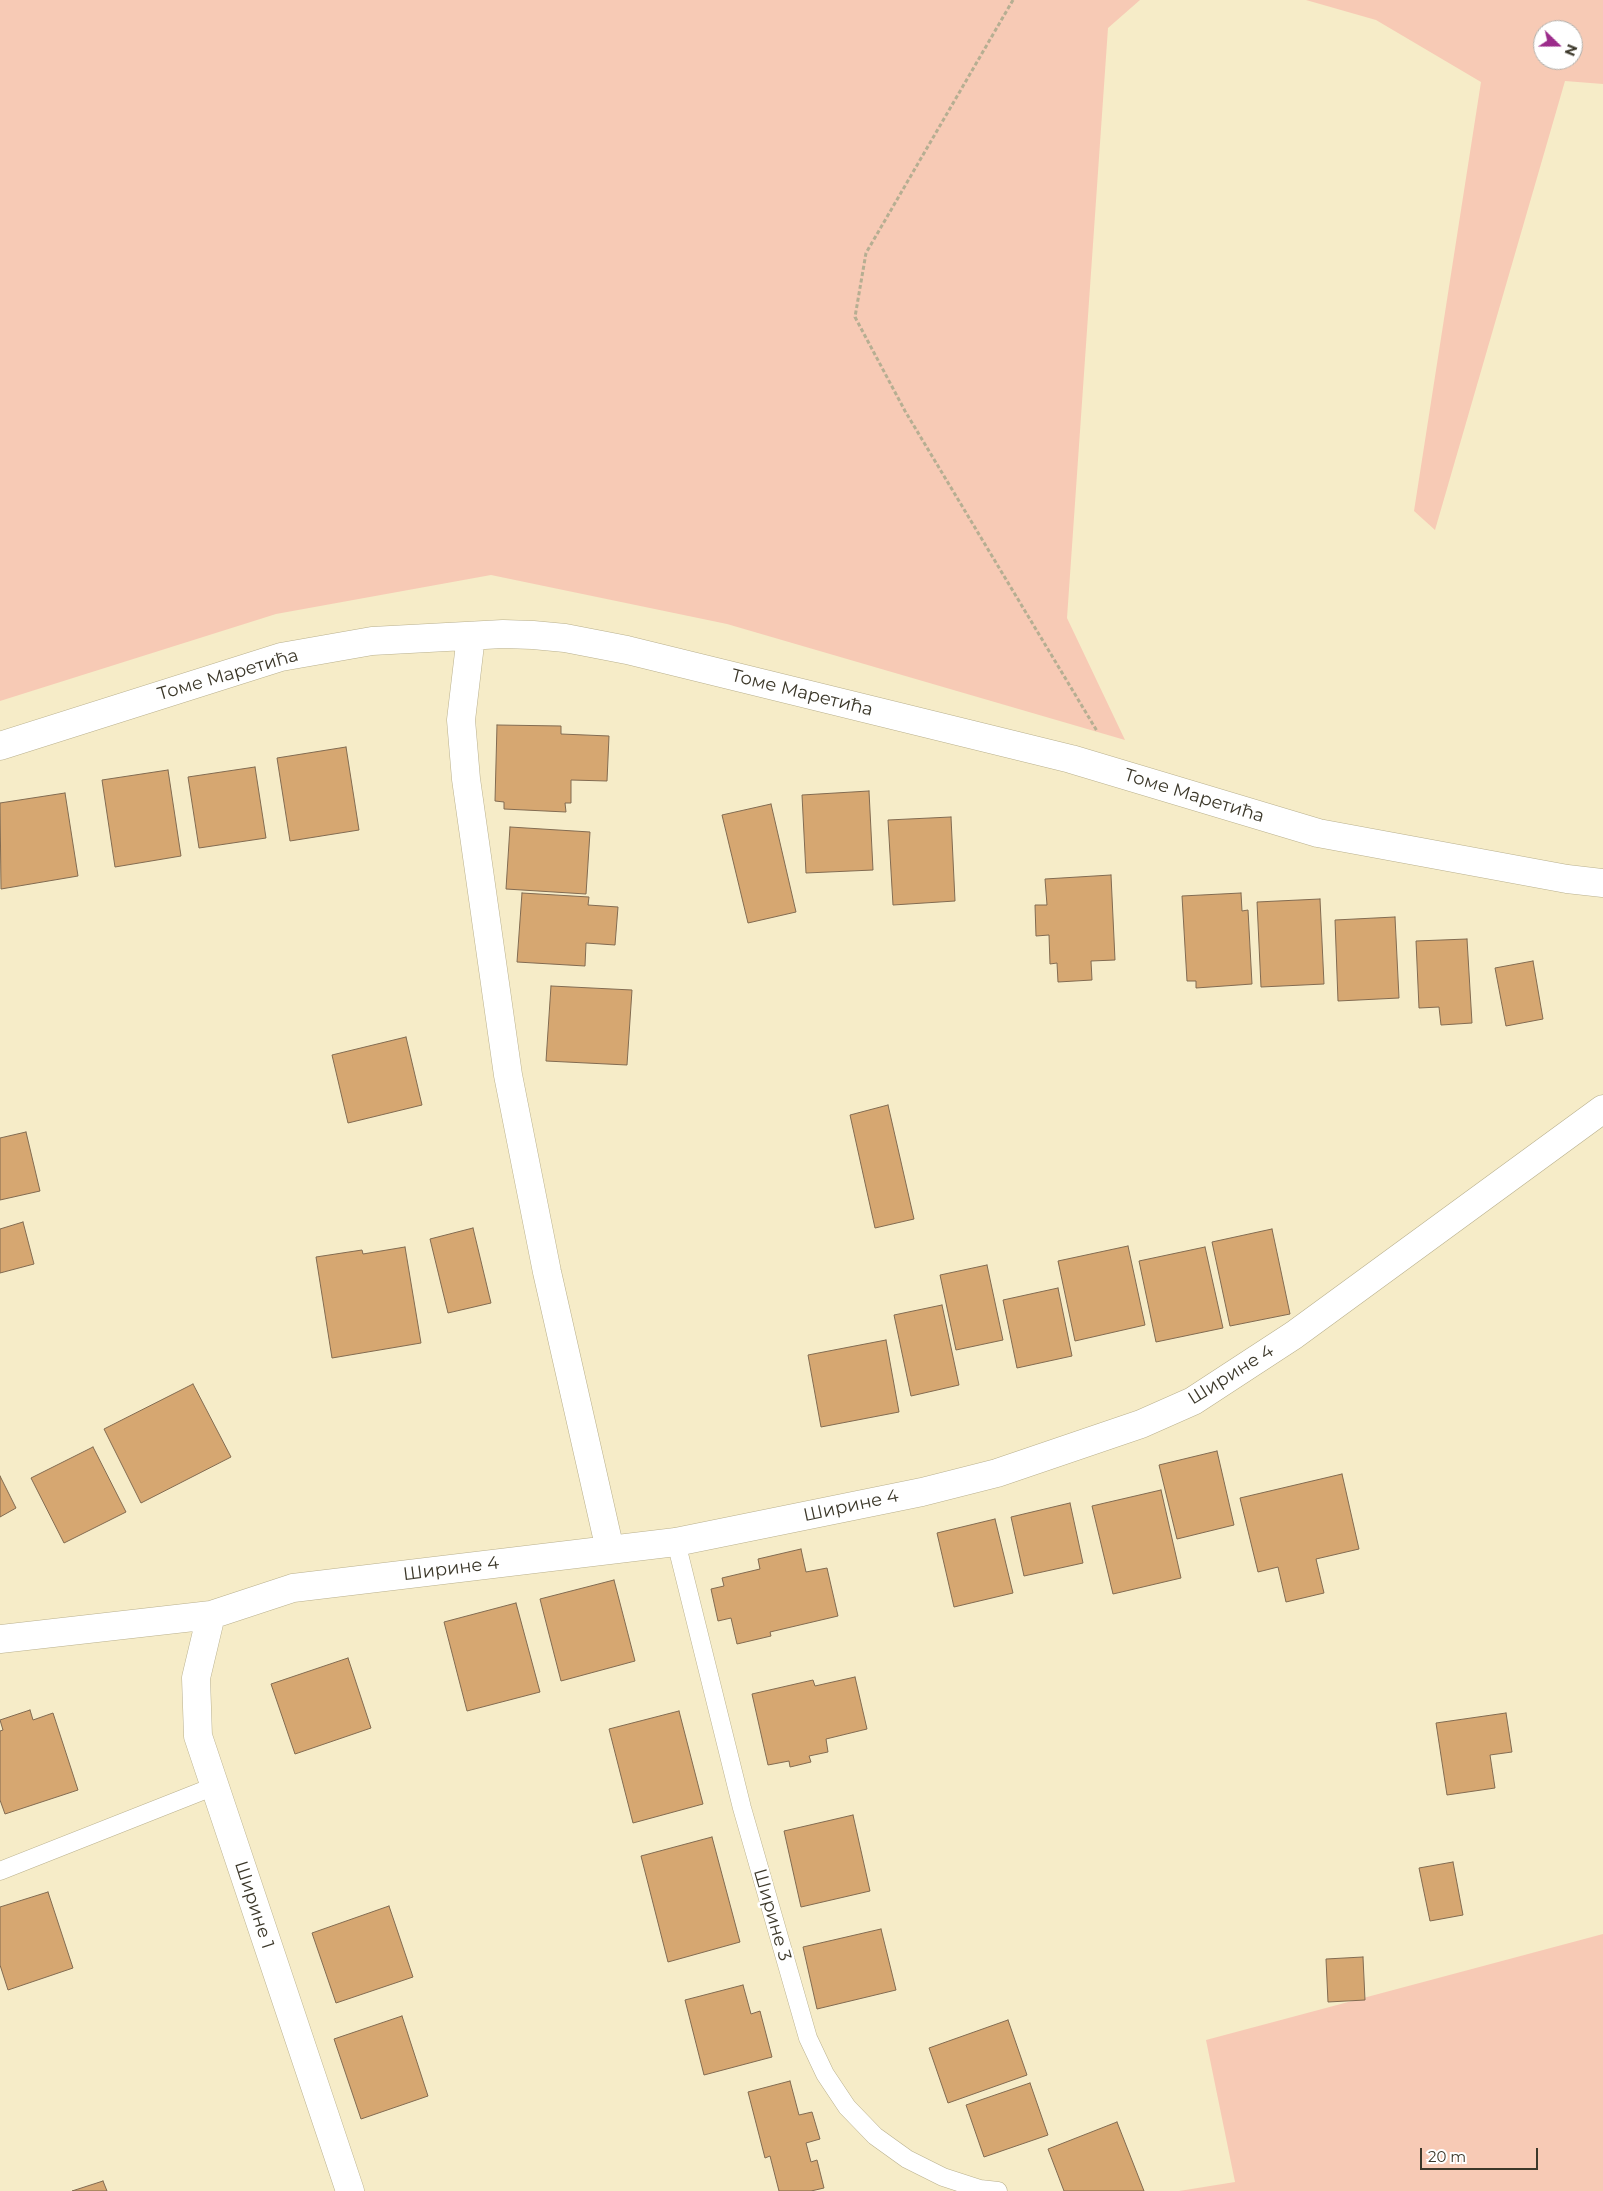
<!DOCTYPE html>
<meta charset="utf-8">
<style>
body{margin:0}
#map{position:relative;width:1603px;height:2191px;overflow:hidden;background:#f6ecc8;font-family:Montserrat,sans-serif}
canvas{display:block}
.north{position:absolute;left:1533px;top:20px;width:50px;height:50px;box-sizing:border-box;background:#fff;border:1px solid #b1afaa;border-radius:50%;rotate:112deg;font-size:14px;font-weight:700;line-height:20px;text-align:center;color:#3c382a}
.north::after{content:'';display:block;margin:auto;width:18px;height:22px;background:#9c2c8b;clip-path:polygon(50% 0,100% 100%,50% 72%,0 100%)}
.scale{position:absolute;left:1420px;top:2148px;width:118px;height:22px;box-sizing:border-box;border:2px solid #3c382a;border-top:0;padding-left:6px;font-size:15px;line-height:18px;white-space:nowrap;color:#3c382a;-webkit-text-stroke:4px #fff;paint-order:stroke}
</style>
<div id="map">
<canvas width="1603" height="2191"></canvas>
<div class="north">N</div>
<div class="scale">20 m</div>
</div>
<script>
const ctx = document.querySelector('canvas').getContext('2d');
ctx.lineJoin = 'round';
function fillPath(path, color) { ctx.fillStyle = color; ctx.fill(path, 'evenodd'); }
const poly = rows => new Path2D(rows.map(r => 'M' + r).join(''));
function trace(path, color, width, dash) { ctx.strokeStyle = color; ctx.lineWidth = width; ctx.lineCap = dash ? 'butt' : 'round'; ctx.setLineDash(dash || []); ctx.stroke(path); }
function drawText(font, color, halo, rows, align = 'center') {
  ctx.font = font + ' Montserrat,sans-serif'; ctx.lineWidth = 5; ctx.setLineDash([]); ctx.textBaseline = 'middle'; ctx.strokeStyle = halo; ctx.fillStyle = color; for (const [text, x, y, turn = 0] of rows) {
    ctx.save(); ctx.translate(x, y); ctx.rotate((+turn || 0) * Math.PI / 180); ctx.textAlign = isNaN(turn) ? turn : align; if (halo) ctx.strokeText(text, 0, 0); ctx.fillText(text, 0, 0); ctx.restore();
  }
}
fillPath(poly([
 [0,0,1140,0,1108,28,1067,618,1125,740,727,624,491,575,276,614,0,701],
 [1306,0,1603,0,1603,84,1565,81,1435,530,1414,511,1481,82,1376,20],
 [1543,30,1573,30,1573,60,1543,60],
 [1603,1934,1603,2191,1179,2191,1235,2182,1206,2040]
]), '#f7cab5');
const building = poly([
 [497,725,561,726,561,734,609,736,607,781,571,780,571,803,565,803,566,812,504,809,504,802,495,801,497,725],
 [346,747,359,830,290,841,277,758,346,747],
 [255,767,266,838,199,848,188,777,255,767],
 [168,770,181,856,115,867,102,780,168,770],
 [869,791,873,870,806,873,802,795,869,791],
 [65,793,78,876,1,889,0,803,65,793],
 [771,804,796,912,748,923,722,815,771,804],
 [951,817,955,901,893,905,888,820,951,817],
 [510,827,590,832,586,894,506,889,510,827],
 [1111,875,1115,960,1091,961,1092,980,1058,982,1057,963,1050,964,1049,935,1036,936,1035,905,1047,905,1045,879,1111,875],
 [522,893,589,897,588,905,618,907,615,945,586,943,585,966,517,962,522,893],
 [1241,893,1242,911,1248,910,1252,984,1196,988,1196,981,1187,981,1182,896,1241,893],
 [1320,899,1324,984,1261,987,1257,902,1320,899],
 [1395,917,1399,998,1338,1001,1335,920,1395,917],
 [1467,939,1472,1023,1441,1025,1439,1007,1419,1008,1416,941,1467,939],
 [1533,961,1543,1019,1506,1026,1495,968,1533,961],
 [551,986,632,990,627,1065,546,1061,551,986],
 [406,1037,422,1105,348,1123,332,1055,406,1037],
 [888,1105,914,1219,875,1228,850,1115,888,1105],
 [26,1132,40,1191,0,1200,0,1138,26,1132],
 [23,1222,34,1264,0,1273,0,1229,23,1222],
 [473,1228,491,1303,448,1313,430,1239,473,1228],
 [1272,1229,1290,1314,1230,1326,1212,1242,1272,1229],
 [1128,1246,1145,1325,1075,1341,1058,1261,1128,1246],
 [405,1247,421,1343,332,1358,316,1257,362,1250,363,1254,405,1247],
 [1205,1247,1223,1328,1156,1342,1139,1261,1205,1247],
 [987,1265,1003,1340,956,1350,940,1275,987,1265],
 [1058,1288,1072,1356,1017,1368,1003,1300,1058,1288],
 [942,1305,959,1385,911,1396,894,1315,942,1305],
 [886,1340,899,1412,821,1427,808,1355,886,1340],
 [193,1384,231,1457,141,1503,104,1429,193,1384],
 [93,1447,126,1512,64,1543,31,1478,93,1447],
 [1217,1451,1234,1525,1177,1539,1159,1465,1217,1451],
 [1342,1474,1359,1549,1316,1559,1324,1593,1286,1602,1278,1567,1258,1572,1240,1498,1342,1474],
 [0,1476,16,1508,0,1517,0,1476],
 [1161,1490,1181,1578,1113,1594,1092,1506,1161,1490],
 [1070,1503,1083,1563,1024,1576,1011,1517,1070,1503],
 [995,1519,1013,1593,954,1607,937,1533,995,1519],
 [801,1549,806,1572,827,1568,838,1616,770,1632,771,1636,737,1644,731,1618,718,1621,711,1589,724,1586,722,1578,760,1569,758,1559,801,1549],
 [614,1580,635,1661,561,1681,540,1599,614,1580],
 [516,1603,540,1692,467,1711,444,1622,516,1603],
 [348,1658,371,1728,295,1754,271,1684,348,1658],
 [855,1677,867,1729,826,1739,828,1752,809,1756,811,1762,790,1767,789,1761,768,1765,752,1694,813,1680,815,1686,855,1677],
 [30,1710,33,1720,53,1713,78,1790,5,1814,0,1800,0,1731,3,1730,0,1720,30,1710],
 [679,1711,703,1804,633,1823,609,1729,679,1711],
 [1506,1713,1512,1752,1490,1755,1495,1788,1447,1795,1436,1723,1506,1713],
 [853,1815,870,1891,801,1907,784,1831,853,1815],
 [712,1837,740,1942,668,1962,641,1856,712,1837],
 [1453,1862,1463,1915,1430,1921,1419,1868,1453,1862],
 [48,1892,73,1968,8,1990,0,1965,0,1907,48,1892],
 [389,1906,413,1977,336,2003,312,1933,389,1906],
 [881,1929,896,1990,817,2009,803,1947,881,1929],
 [1363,1957,1365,2000,1328,2002,1326,1959,1363,1957],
 [743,1985,751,2014,760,2011,772,2057,704,2075,685,2000,743,1985],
 [402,2016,428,2096,361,2119,334,2039,402,2016],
 [1008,2020,1027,2075,948,2103,929,2048,1008,2020],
 [790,2081,799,2115,812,2112,820,2139,806,2143,811,2162,817,2160,824,2188,811,2191,779,2191,770,2156,765,2158,748,2092,790,2081],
 [1030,2083,1048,2135,984,2157,966,2105,1030,2083],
 [1117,2122,1144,2191,1064,2191,1048,2149,1117,2122],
 [103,2181,107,2191,72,2191,103,2181]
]);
fillPath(building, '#d6a771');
trace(building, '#826b51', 1);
const service = poly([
 [676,1542,742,1808,808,2038,825,2074,847,2107,875,2136,907,2159,943,2177,980,2189,998,2191],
 [0,1871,215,1786]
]);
const minor = poly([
 [471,636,461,720,466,779,508,1075,547,1272,610,1550],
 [0,746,281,657,372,641,503,634,533,635,565,638,627,650,1071,759,1318,833,1567,879,1603,883],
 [211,1615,196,1678,198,1736,350,2191],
 [0,1639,211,1615,293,1588,676,1542,922,1492,997,1473,1141,1424,1193,1401,1294,1335,1603,1109]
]);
trace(service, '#b9b08d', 19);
trace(minor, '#b9b08d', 29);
trace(poly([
 [1013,0,866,253,855,317,905,411,1097,731]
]), '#b6ae92', 3, [4, 2.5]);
trace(service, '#fff', 18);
trace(minor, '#fff', 28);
drawText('18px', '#3c382a', '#fff', [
 ["Томе Маретића",228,675,-16],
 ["Томе Маретића",802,693,14],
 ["Томе Маретића",1194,796,17],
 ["Ширине 4",1231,1375,-32],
 ["Ширине 4",851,1506,-12],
 ["Ширине 4",451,1569,-7],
 ["Ширине 1",254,1905,72],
 ["Ширине 3",772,1915,74]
]);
</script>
